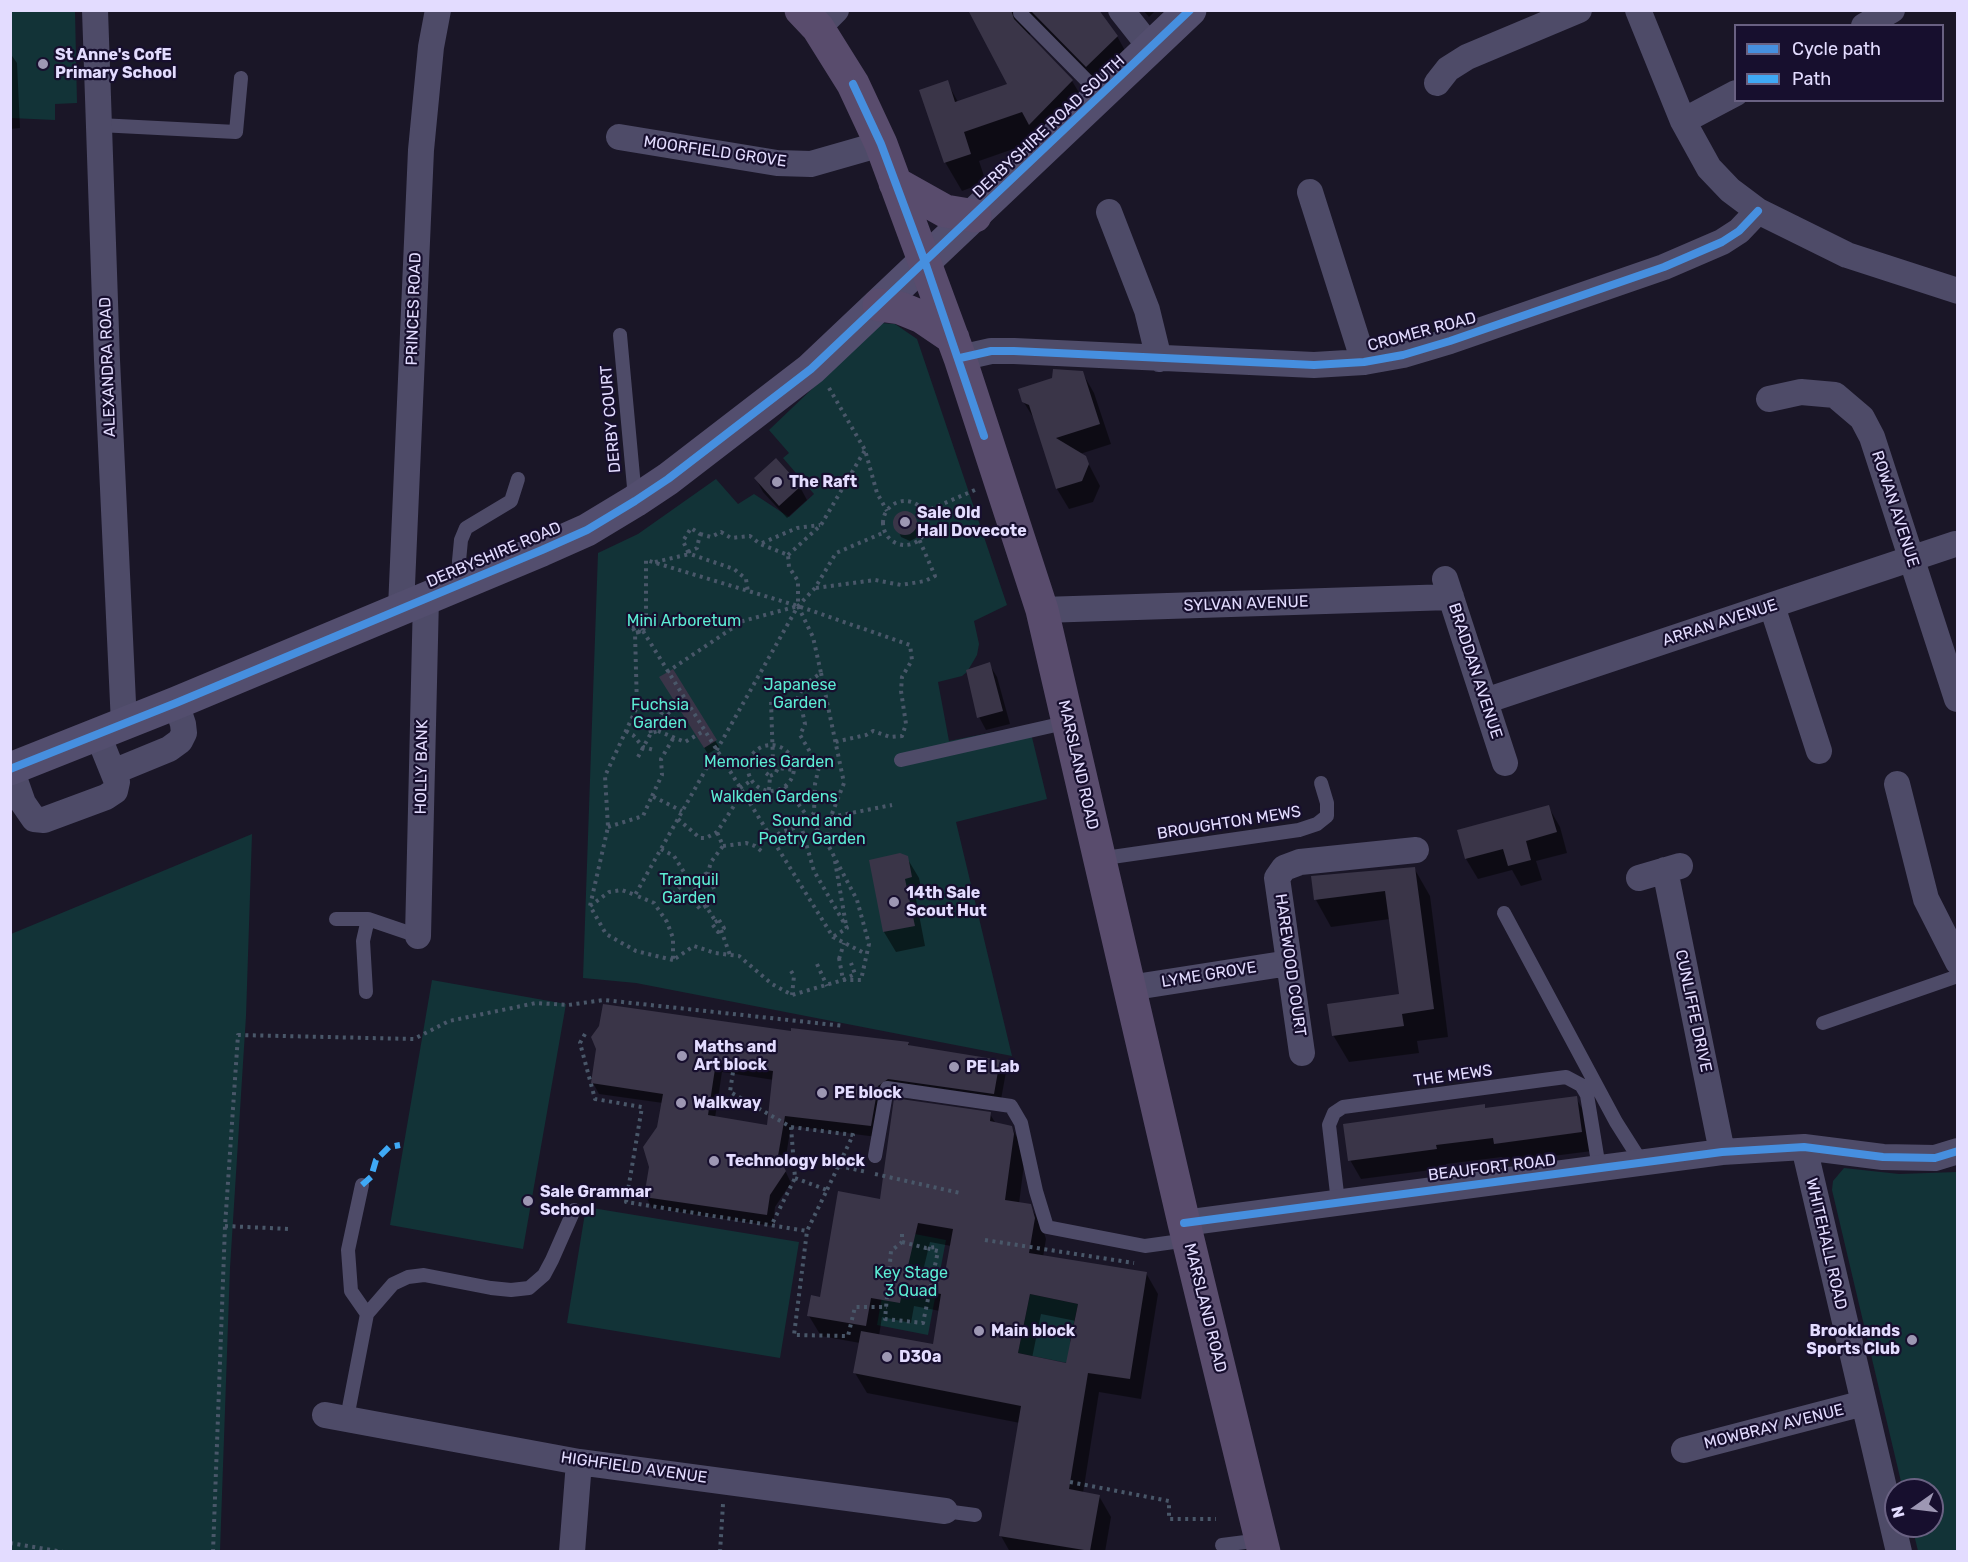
<!DOCTYPE html>
<style>
body{margin:0}
#map{position:relative;width:1968px;height:1562px;overflow:hidden;background:#1a1627;font-family:Rubik,sans-serif}
canvas{display:block}
.frame{position:absolute;inset:0;border:12px solid #e3dcff;pointer-events:none}
.legend{position:absolute;left:1734px;top:24px;width:210px;height:78px;box-sizing:border-box;background:#170f2e;border:2px solid #696182;margin:0;padding:8px 10px;list-style:none;font-size:18px;color:#e3dcff}
.legend li{display:flex;align-items:center;gap:12px;height:30px}
.legend b{width:30px;border:2px solid #696182}
.north{position:absolute;left:1884px;top:1478px;width:60px;height:60px;box-sizing:border-box;background:#170f2e;border:2px solid #696182;border-radius:50%;rotate:256deg;font-size:16px;font-weight:700;line-height:24px;text-align:center;color:#e3dcff}
.north::after{content:'';display:block;margin:auto;width:21px;height:27px;background:#9d97b3;clip-path:polygon(50% 0,100% 100%,50% 72%,0 100%)}
</style>
<div id="map">
<canvas width="1968" height="1562"></canvas>
<div class="frame"></div>
<ul class="legend">
<li><b style="height:8px;background:#468fdf"></b>Cycle path</li>
<li><b style="height:8px;background:#3fa9f5"></b>Path</li>
</ul>
<div class="north">N</div>
</div>
<script>
const ctx = document.querySelector('canvas').getContext('2d');
ctx.lineJoin = 'round';
function fillPath(path, color) { ctx.fillStyle = color; ctx.fill(path, 'evenodd'); }
const poly = rows => new Path2D(rows.map(r => 'M' + r).join(''));
function trace(path, color, width, dash) { ctx.strokeStyle = color; ctx.lineWidth = width; ctx.lineCap = dash ? 'butt' : 'round'; ctx.setLineDash(dash || []); ctx.stroke(path); }
function drawText(font, color, halo, rows, align = 'center') {
  ctx.font = font + ' Rubik,sans-serif'; ctx.lineWidth = 4.5; ctx.setLineDash([]); ctx.textBaseline = 'middle'; ctx.strokeStyle = halo; ctx.fillStyle = color; for (const [text, x, y, turn = 0] of rows) {
    ctx.save(); ctx.translate(x, y); ctx.rotate((+turn || 0) * Math.PI / 180); ctx.textAlign = isNaN(turn) ? turn : align; if (halo) ctx.strokeText(text, 0, 0); ctx.fillText(text, 0, 0); ctx.restore();
  }
}
fillPath(poly([
 [11,10,75,11,77,103,55,104,55,120,11,118],
 [881,323,895,324,917,339,1007,605,974,621,979,644,977,655,967,672,962,676,938,682,949,741,1029,725,1047,799,956,822,1012,1056,636,983,583,978,598,553,638,534,716,479,738,504,754,494,789,517,814,494,783,458,789,453,769,430],
 [252,834,246,1016,230,1268,220,1551,11,1551,11,934],
 [432,980,566,1004,523,1249,390,1225],
 [1844,1168,1899,1174,1957,1172,1957,1551,1918,1551,1912,1526,1932,1526,1932,1490,1903,1490,1832,1190,1833,1181],
 [586,1207,799,1242,780,1358,567,1323],
 [894,1230,946,1240,928,1335,877,1325],
 [1030,1294,1078,1304,1070,1341,1077,1365,1018,1353]
]), '#123337');
fillPath(poly([
 [975,10,1097,10,1117,36,1133,65,1103,95,1039,32,1030,34,1029,37,1072,81,1089,109,1039,140,979,161,986,182,962,191,945,162,947,82,958,102,1010,85],
 [1143,10,1156,10,1149,17],
 [10,53,17,63,20,128,10,129],
 [1082,372,1094,393,1111,444,1080,454,1085,457,1100,486,1093,502,1069,509,1057,489,1036,422,1023,401],
 [756,479,800,487,807,500,787,518,763,492],
 [905,512,912,514,920,532,916,538,910,541,901,537,894,520,898,514],
 [989,664,997,677,1010,724,986,730,979,717],
 [673,671,719,747,708,754,661,678],
 [1548,806,1560,827,1567,853,1536,861,1542,880,1521,886,1512,870,1478,879,1466,859,1459,831],
 [907,858,919,878,923,898,916,899,925,946,896,952,884,932,870,861],
 [1414,868,1430,896,1448,1037,1417,1041,1419,1053,1349,1062,1333,1035,1400,996,1390,919,1331,927,1316,900],
 [792,1033,908,1043,910,1046,999,1061,1006,1072,1000,1105,894,1090,877,1137,791,1126,784,1168,791,1183,775,1207,773,1226,652,1208,646,1197,663,1103,599,1094,593,1083],
 [722,1072,774,1080,768,1127,715,1118],
 [1576,1098,1587,1117,1592,1151,1506,1162,1502,1157,1446,1164,1447,1168,1361,1179,1350,1160,1484,1106,1486,1110],
 [990,1114,996,1124,1012,1128,1023,1148,1025,1156,1019,1204,1030,1206,1042,1226,1046,1239,1043,1257,1146,1273,1158,1294,1141,1399,1099,1392,1083,1493,1099,1496,1111,1517,1105,1552,1010,1552,1001,1536,1020,1423,867,1393,855,1373,860,1343,821,1336,809,1316,881,1200],
 [930,1242,951,1246,945,1280,922,1275],
 [914,1306,940,1311,934,1345,879,1336,882,1317,911,1323],
 [1041,1314,1076,1321,1067,1364,1032,1358]
]), '#0007');
fillPath(poly([
 [968,10,1011,10,1014,19,1073,80,1029,125,1022,112,964,132,971,154,944,163,919,90,948,80,955,102,1007,84],
 [1030,10,1099,10,1118,36,1086,67],
 [1053,369,1083,371,1100,424,1056,438,1086,456,1089,464,1082,481,1056,489,1029,405,1022,402,1018,389,1052,378],
 [776,458,801,486,779,506,754,478],
 '893 523a12 12 0 1 1 24 0a12 12 0 1 1-24 0Z',
 [990,662,1003,711,977,718,966,670],
 [673,669,717,740,704,748,659,677],
 [1549,805,1557,832,1526,841,1531,860,1508,866,1503,849,1465,859,1457,830],
 [900,853,908,856,912,877,905,879,915,926,883,932,869,860],
 [1415,867,1434,1009,1402,1014,1404,1026,1332,1036,1327,1004,1399,994,1385,891,1314,900,1311,876],
 [603,1004,791,1031,791,1028,909,1042,908,1045,1000,1060,994,1094,888,1079,878,1086,871,1126,785,1116,778,1156,786,1171,770,1195,767,1215,644,1197,649,1167,643,1147,657,1127,663,1094,591,1083,596,1049,591,1037,599,1026],
 [716,1062,773,1071,767,1125,708,1115],
 [1577,1096,1582,1132,1494,1144,1493,1138,1436,1145,1437,1149,1348,1161,1343,1124,1485,1104,1485,1108],
 [894,1098,991,1112,990,1121,1012,1126,1014,1134,1005,1200,1031,1204,1035,1218,1029,1253,1147,1272,1130,1379,1088,1373,1069,1489,1100,1495,1090,1551,999,1536,1021,1406,853,1373,861,1331,933,1344,941,1294,903,1287,900,1303,871,1298,866,1326,807,1316,811,1295,820,1297,838,1191,880,1199],
 [918,1223,953,1229,944,1278,907,1270],
 [1030,1294,1078,1304,1066,1363,1018,1353]
]), '#3a3548');
trace(poly([
 [829,388,865,450,877,493,887,511],
 '883 523a22 22 0 1 1 44 0a22 22 0 1 1-44 0Z',
 [924,512,975,490],
 [700,534,711,537,721,532,731,538,750,536,760,544,788,555,789,567,798,581,798,606,813,637,821,673,805,684,796,701],
 [762,543,797,528,820,525],
 [688,552,697,548,700,534,691,528,683,541,688,552,690,554,734,569,746,579,748,592],
 [788,555,821,525,865,450],
 [655,562,690,554],
 [816,588,875,580,901,585,925,581,935,576,919,539],
 [638,626,638,622,641,626,644,624,639,617,632,620,631,624,635,632,639,632,634,628,633,623,638,619,642,621,642,624,639,621,634,624,642,630],
 [643,631,833,937,866,954],
 [667,672,743,621,798,606],
 [821,673,844,783,828,824,827,843,857,900,869,944,861,980,843,980,792,995,772,984,739,956,715,953,694,946,673,960,673,938,667,922,654,903,635,895,798,606,815,588,836,553,885,532],
 [637,707,635,633,643,631,646,623,646,560,798,606,910,645,912,660,902,677,901,691,906,724,902,736,890,737,873,731,866,735,835,742],
 [626,731,633,735,643,747,654,750],
 [658,731,685,742,704,731],
 [651,733,649,725,656,723],
 '748 768a23 23 0 1 1 46 0a23 23 0 1 1-46 0Z',
 [638,757,651,733,658,731,656,723,664,709],
 [748,765,764,767,766,773,770,776],
 [764,767,773,762,771,701,789,704,796,701,802,710,805,724,800,735,819,767,815,784,814,813,801,826],
 [770,776,775,774,778,768,794,770],
 [785,786,827,843],
 [740,788,752,780],
 [769,790,770,776],
 [652,796,662,775,661,759,674,737],
 [831,817,892,805],
 [678,819,700,838,706,838,717,832,743,792],
 [608,827,643,816,652,796,682,811],
 [772,839,781,832,801,826,814,871,847,928,833,937],
 [723,846,746,843,755,846,764,853],
 [661,849,674,856,700,898],
 [835,861,846,925],
 [714,889,708,873,711,862,723,846,717,832],
 [673,894,685,882,708,873],
 [590,906,609,892,622,890,635,895],
 [706,906,709,904,703,896,694,902,700,909,706,906,716,922],
 [719,920,724,928,718,932,712,924,719,920],
 [721,930,730,955],
 [839,958,843,980,855,974,851,963],
 [839,959,844,943],
 [673,960,636,951,606,934,590,906,608,827,605,776,637,707,664,709,674,719],
 [817,964,827,986],
 [791,971,794,976,792,995],
 [585,1034,580,1043,595,1099,642,1107,626,1202,807,1231],
 [734,1065,730,1092,791,1127,795,1178,771,1226],
 [791,1127,853,1135,827,1190],
 [839,1166,867,1172],
 [875,1174,960,1193],
 [795,1178,827,1190,807,1231,794,1335,848,1336,855,1307,887,1307],
 [225,1226,290,1229],
 [902,1234,902,1242,891,1251,885,1319,923,1323,938,1251,926,1248],
 [985,1240,1134,1263],
 [902,1242,926,1248,938,1247],
 [1070,1482,1169,1501,1169,1519,1216,1519],
 [10,1543,63,1552],
 [213,1552,225,1226,238,1035,414,1039,449,1021,536,1003,568,1005,604,1000,844,1026],
 [720,1552,723,1504]
]), '#495769', 4, [3, 4.5]);
trace(poly([
 [1020,13,1100,94],
 [99,125,236,132,241,78],
 [620,335,635,498],
 [462,584,459,561,461,540,466,528,511,501,518,479],
 [901,760,1069,722],
 [1098,859,1299,830,1317,824,1327,816,1327,803,1321,783],
 [1504,913,1616,1122,1642,1163],
 [336,919,368,919,418,936],
 [366,992,363,941,368,919],
 [1823,1023,1958,976],
 [875,1156,887,1088,1011,1106,1021,1123,1036,1191,1047,1227,1145,1246,1188,1240],
 [362,1185,348,1250,351,1291,367,1314],
 [1338,1202,1329,1125,1334,1113,1343,1107,1543,1080,1566,1077,1581,1085,1587,1095,1599,1168],
 [347,1418,367,1314,393,1284,408,1277,424,1275,491,1288,511,1290,529,1288,544,1275,552,1260,574,1210],
 [945,1511,975,1515],
 [1222,1545,1261,1540]
]), '#4e4b68', 14);
trace(poly([
 [95,10,107,360,124,724],
 [1121,10,1151,48],
 [1638,10,1683,121,1709,168,1730,190,1758,211,1847,255,1958,291],
 [1864,26,1892,10],
 [818,28,836,10],
 [1437,83,1448,69,1467,57,1579,10],
 [1683,121,1736,93],
 [619,137,777,163,811,164,881,144],
 [1310,192,1364,362],
 [1109,212,1147,310,1159,359],
 [960,358,991,351,1014,351,1314,365,1364,362,1403,355,1450,341,1664,267,1722,242,1739,231,1758,211],
 [1769,399,1801,392,1835,395,1862,418,1872,437,1957,699],
 [1445,579,1505,763],
 [1772,606,1819,751],
 [401,608,421,150,431,47,438,10],
 [1042,610,1451,597],
 [1485,701,1955,544],
 [11,769,23,803,34,819,44,820,106,797,115,791,117,782,98,735],
 [113,772,169,749,180,741,184,733,183,724,176,703],
 [1897,784,1926,899,1958,962],
 [1665,870,1722,1152],
 [1639,878,1680,866],
 [418,936,426,598],
 [1129,988,1289,963],
 [1302,1053,1277,878,1284,868,1300,862,1416,850],
 [1804,1147,1899,1552],
 [1184,1223,1722,1152,1804,1147,1883,1157,1935,1158,1958,1151],
 [325,1415,579,1462,945,1511],
 [1684,1450,1864,1403],
 [572,1552,579,1462]
]), '#4e4b68', 26);
trace(poly([
 [10,769,176,703,542,550,587,530,635,501,668,479,811,369,1190,10]
]), '#534e6e', 33);
trace(poly([
 [801,10,818,28,853,84,881,144,960,358,1042,610,1184,1223,1264,1552],
 [895,183,945,211,975,216],
 [879,305,900,308,922,317,953,338]
]), '#594c6d', 33);
trace(poly([
 [362,1185,371,1177,376,1160,389,1147,400,1145]
]), '#3fa9f5', 6, [12, 6]);
trace(poly([
 [853,84,881,144,925,262,984,436],
 [960,358,991,351,1014,351,1314,365,1364,362,1403,355,1450,341,1664,267,1722,242,1739,231,1758,211],
 [10,769,176,703,542,550,587,530,635,501,668,479,811,369,1190,10],
 [1184,1223,1722,1152,1804,1147,1883,1157,1935,1158,1958,1151]
]), '#468fdf', 8);
for (const [x, y, r, color] of [
 [43,64,6,"#9d97b3"],
 [777,482,6,"#9d97b3"],
 [905,522,6,"#9d97b3"],
 [894,902,6,"#9d97b3"],
 [682,1056,6,"#9d97b3"],
 [954,1067,6,"#9d97b3"],
 [822,1093,6,"#9d97b3"],
 [681,1103,6,"#9d97b3"],
 [714,1161,6,"#9d97b3"],
 [528,1201,6,"#9d97b3"],
 [979,1331,6,"#9d97b3"],
 [1912,1340,6,"#9d97b3"],
 [887,1357,6,"#9d97b3"]
]) { const dot = new Path2D(); dot.arc(x, y, r, 0, 2 * Math.PI); ctx.fillStyle = color; ctx.fill(dot); trace(dot, '#170f2e', 2); }
drawText('bold 16px', '#e3dcff', '#170f2e', [
 ["St Anne's CofE",55,55],
 ["Primary School",55,73],
 ["The Raft",789,482],
 ["Sale Old",917,513],
 ["Hall Dovecote",917,531],
 ["14th Sale",906,893],
 ["Scout Hut",906,911],
 ["Maths and",694,1047],
 ["Art block",694,1065],
 ["PE Lab",966,1067],
 ["PE block",834,1093],
 ["Walkway",693,1103],
 ["Technology block",726,1161],
 ["Sale Grammar",540,1192],
 ["School",540,1210],
 ["Main block",991,1331],
 ["Brooklands",1900,1331,"right"],
 ["Sports Club",1900,1349,"right"],
 ["D30a",899,1357]
], 'left');
drawText('16px', '#e3dcff', '#170f2e', [
 ["DERBYSHIRE ROAD SOUTH",1049,127,-43],
 ["MOORFIELD GROVE",715,152,8],
 ["PRINCES ROAD",414,309,-88],
 ["CROMER ROAD",1422,332,-15],
 ["ALEXANDRA ROAD",108,367,-92],
 ["DERBY COURT",611,419,-95],
 ["ROWAN AVENUE",1895,509,72],
 ["DERBYSHIRE ROAD",494,555,-23],
 ["SYLVAN AVENUE",1246,604,-2],
 ["ARRAN AVENUE",1720,623,-18],
 ["BRADDAN AVENUE",1475,671,72],
 ["MARSLAND ROAD",1078,765,77],
 ["HOLLY BANK",422,767,-89],
 ["BROUGHTON MEWS",1229,823,-9],
 ["HAREWOOD COURT",1290,965,82],
 ["LYME GROVE",1209,975,-9],
 ["CUNLIFFE DRIVE",1693,1011,78],
 ["THE MEWS",1453,1076,-8],
 ["BEAUFORT ROAD",1492,1168,-7],
 ["WHITEHALL ROAD",1826,1244,77],
 ["MARSLAND ROAD",1205,1308,76],
 ["MOWBRAY AVENUE",1774,1427,-14],
 ["HIGHFIELD AVENUE",634,1468,8]
]);
drawText('16px', '#5becd3', '#170f2e', [
 ["Mini Arboretum",684,621],
 ["Japanese",800,685],
 ["Garden",800,703],
 ["Fuchsia",660,705],
 ["Garden",660,723],
 ["Memories Garden",769,762],
 ["Walkden Gardens",774,797],
 ["Sound and",812,821],
 ["Poetry Garden",812,839],
 ["Tranquil",689,880],
 ["Garden",689,898],
 ["Key Stage",911,1273],
 ["3 Quad",911,1291]
]);
</script>
